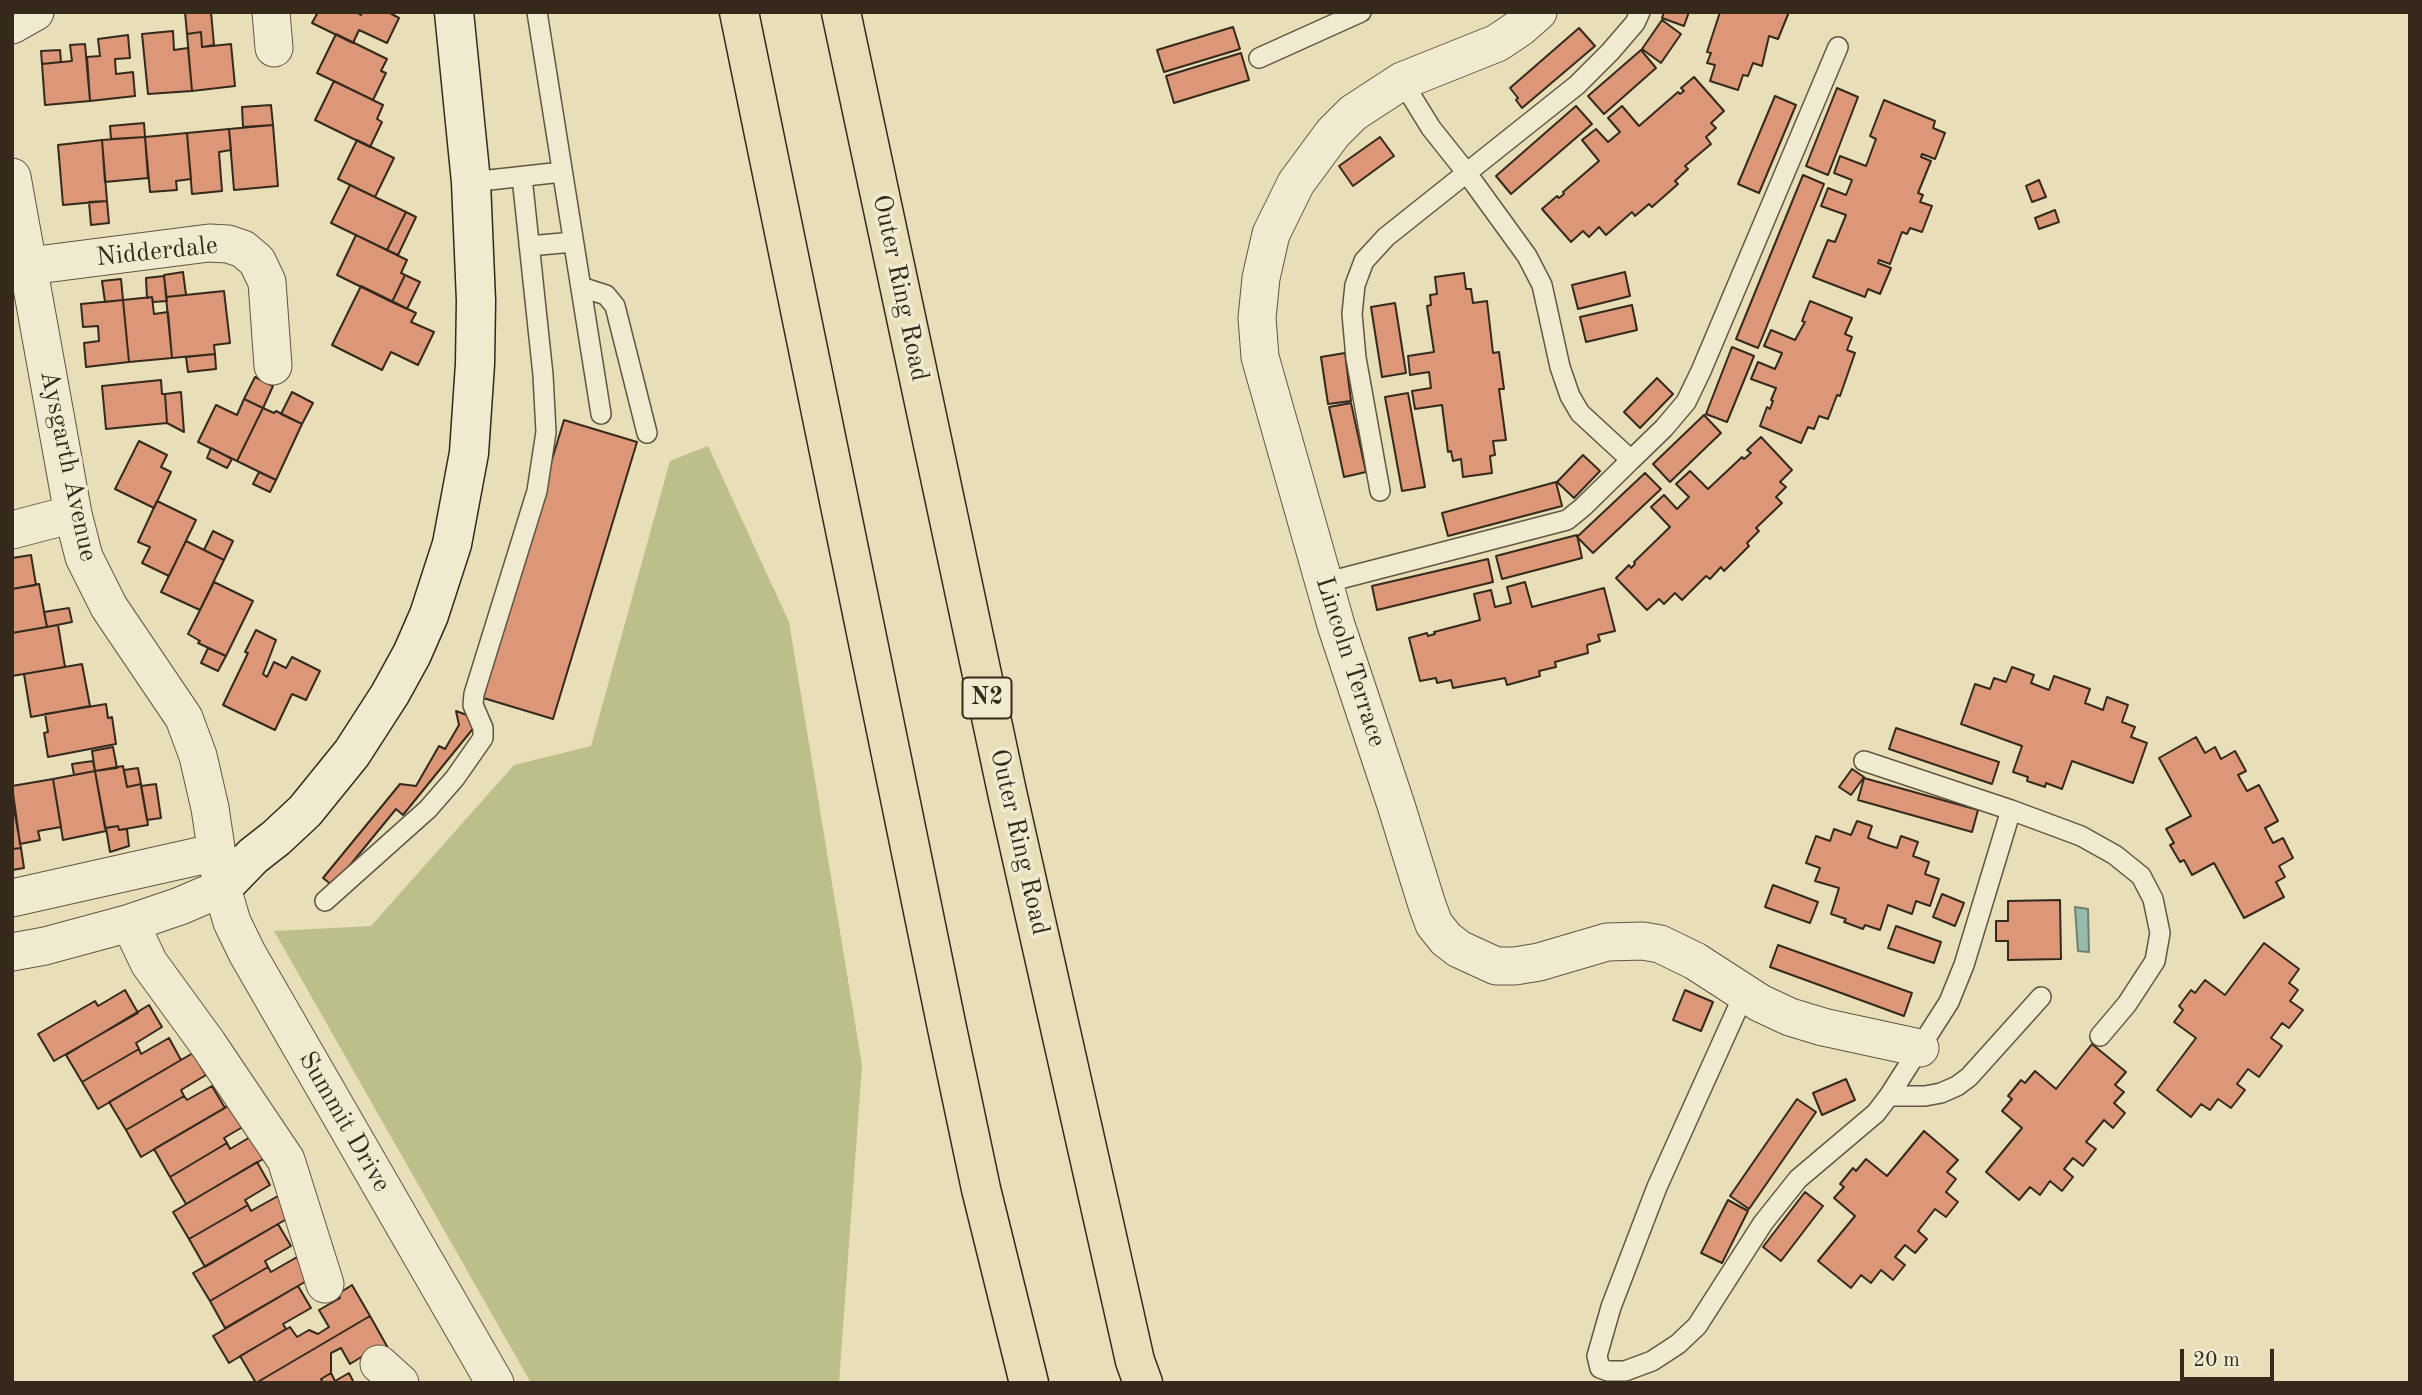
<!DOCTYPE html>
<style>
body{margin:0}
#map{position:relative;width:2422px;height:1395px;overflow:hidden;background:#e8deb7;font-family:"Old Standard TT",serif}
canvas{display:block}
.frame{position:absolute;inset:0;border:14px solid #34291b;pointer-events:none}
.scale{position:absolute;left:2180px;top:1349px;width:94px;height:32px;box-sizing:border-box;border:4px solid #34291b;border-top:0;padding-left:9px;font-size:21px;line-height:24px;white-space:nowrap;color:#34291b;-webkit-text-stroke:5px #f0ead0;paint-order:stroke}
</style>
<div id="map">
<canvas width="2422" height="1395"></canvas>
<div class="frame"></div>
<div class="scale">20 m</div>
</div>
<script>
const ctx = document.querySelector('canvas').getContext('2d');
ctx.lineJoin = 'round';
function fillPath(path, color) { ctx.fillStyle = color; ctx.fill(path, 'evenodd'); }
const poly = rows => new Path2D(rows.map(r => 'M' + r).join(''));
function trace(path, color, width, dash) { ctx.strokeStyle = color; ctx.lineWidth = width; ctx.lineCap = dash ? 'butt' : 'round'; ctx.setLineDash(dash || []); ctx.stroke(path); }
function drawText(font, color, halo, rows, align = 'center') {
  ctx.font = font + ' "Old Standard TT",serif'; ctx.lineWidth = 7; ctx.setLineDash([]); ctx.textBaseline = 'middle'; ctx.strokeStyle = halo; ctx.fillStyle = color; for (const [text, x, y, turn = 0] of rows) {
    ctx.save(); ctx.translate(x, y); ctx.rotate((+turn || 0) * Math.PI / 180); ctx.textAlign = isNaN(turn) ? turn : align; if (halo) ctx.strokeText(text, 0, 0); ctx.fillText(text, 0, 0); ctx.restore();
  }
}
fillPath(poly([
 [708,446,789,622,862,1065,839,1383,531,1383,274,931,371,926,514,765,591,746,670,461]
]), '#bdbf8a');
const water = poly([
 [2075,907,2088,909,2089,952,2078,951,2075,907]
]);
fillPath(water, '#97bcad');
trace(water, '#6f8173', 2);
const building = poly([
 [185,12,211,12,214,45,202,47,201,32,187,34,185,12],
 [318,12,356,12,361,15,362,12,388,12,399,18,387,43,359,30,353,43,312,23,318,12],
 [1664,12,1689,12,1684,26,1662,18,1664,12],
 [1720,12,1789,12,1778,39,1769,36,1762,66,1753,63,1748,76,1743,75,1738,90,1710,81,1715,65,1707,63,1711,53,1707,52,1720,12],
 [1662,20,1681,34,1661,63,1642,49,1662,20],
 [1233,27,1240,49,1164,72,1157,50,1233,27],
 [1579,28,1595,46,1522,108,1516,100,1518,98,1510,88,1579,28],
 [173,31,174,50,188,48,192,91,148,94,142,34,173,31],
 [201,32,202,47,231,44,235,86,192,91,187,34,201,32],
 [336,34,387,59,381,71,386,73,373,100,317,73,336,34],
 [128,35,130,58,115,59,116,74,133,72,135,96,90,101,87,57,100,56,98,39,128,35],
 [85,44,90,101,45,105,42,64,72,61,70,45,85,44],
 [60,50,61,62,42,64,41,51,60,50],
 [1641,50,1656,68,1604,114,1588,96,1641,50],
 [1241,53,1249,80,1174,103,1166,76,1241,53],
 [1694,77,1724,111,1711,123,1716,128,1706,137,1711,144,1685,166,1688,169,1675,181,1678,184,1652,207,1649,204,1635,216,1632,212,1606,235,1599,227,1589,237,1583,231,1571,242,1542,209,1557,196,1559,198,1564,194,1563,192,1599,161,1582,140,1596,129,1608,142,1620,132,1608,118,1622,106,1639,126,1678,92,1680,94,1684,91,1681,88,1694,77],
 [334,81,383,105,377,119,382,122,370,147,315,120,334,81],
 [1837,88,1858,97,1828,175,1806,166,1837,88],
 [1775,96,1796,105,1759,193,1738,184,1775,96],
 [1884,100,1935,121,1933,128,1945,133,1935,159,1922,154,1921,157,1931,161,1918,193,1923,195,1920,202,1932,206,1922,232,1910,228,1907,234,1902,232,1890,264,1879,260,1878,263,1891,268,1880,294,1868,289,1865,297,1813,277,1828,240,1835,242,1846,215,1821,206,1828,188,1846,195,1852,180,1834,173,1840,156,1866,166,1876,139,1870,136,1884,100],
 [271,105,273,125,243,127,242,107,271,105],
 [1576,106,1592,124,1511,194,1496,176,1576,106],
 [144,123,145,137,111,139,110,126,144,123],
 [273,125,278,186,234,190,229,129,273,125],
 [229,129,231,150,219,152,222,191,192,194,187,133,229,129],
 [187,133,191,179,176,181,177,190,150,192,145,137,187,133],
 [145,137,148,178,105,182,102,140,145,137],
 [1380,137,1394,156,1353,186,1339,166,1380,137],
 [102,140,107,201,63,205,58,145,102,140],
 [357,140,394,158,375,197,338,179,357,140],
 [1803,175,1824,184,1758,348,1736,339,1803,175],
 [2039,180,2046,197,2032,202,2026,186,2039,180],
 [350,185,406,212,387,250,331,223,350,185],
 [107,201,109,223,91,225,89,202,107,201],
 [2055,210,2059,222,2039,229,2035,218,2055,210],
 [406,212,416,217,398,255,387,250,406,212],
 [356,235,407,260,401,273,405,275,392,302,337,275,356,235],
 [183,272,186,295,166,297,164,275,183,272],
 [1625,272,1630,296,1578,309,1572,285,1625,272],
 [1464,273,1466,289,1471,289,1473,303,1487,301,1493,353,1499,352,1504,389,1499,389,1506,440,1493,441,1495,455,1490,456,1492,473,1463,477,1461,459,1453,461,1451,451,1448,452,1442,405,1415,409,1412,391,1431,388,1429,372,1410,375,1408,356,1434,352,1427,306,1431,305,1430,295,1437,294,1435,277,1464,273],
 [405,275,420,282,407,309,392,302,405,275],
 [164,276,167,301,153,302,152,297,147,298,146,278,164,276],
 [121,279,123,300,105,302,102,281,121,279],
 [361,286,416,313,411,322,434,332,418,365,391,352,382,370,332,345,361,286],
 [224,291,230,343,214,345,215,354,172,358,166,297,224,291],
 [152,297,154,314,168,312,172,358,129,362,123,300,152,297],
 [123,300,129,362,86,367,84,343,99,341,98,326,83,327,81,304,123,300],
 [1810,301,1852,318,1845,334,1852,337,1847,350,1855,353,1840,396,1837,395,1828,419,1819,416,1814,429,1808,427,1801,443,1760,426,1767,407,1770,409,1773,401,1771,400,1776,388,1751,379,1758,362,1775,369,1782,353,1764,346,1771,330,1795,340,1805,322,1802,321,1810,301],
 [1395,303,1406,373,1382,377,1371,307,1395,303],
 [1632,305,1637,330,1586,342,1580,317,1632,305],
 [1732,347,1754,356,1727,422,1706,414,1732,347],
 [1345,353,1351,401,1328,404,1321,357,1345,353],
 [215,354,216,369,188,372,186,357,215,354],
 [255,377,273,386,263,408,244,399,255,377],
 [1657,378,1673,394,1640,428,1624,412,1657,378],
 [161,380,162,394,165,394,167,423,106,429,102,386,161,380],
 [181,392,184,432,167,423,165,394,181,392],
 [292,392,313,403,302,424,281,414,292,392],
 [1408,393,1425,487,1402,491,1385,397,1408,393],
 [244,399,263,408,237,461,198,442,216,405,237,415,244,399],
 [1351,403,1366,472,1344,477,1329,407,1351,403],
 [263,408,274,413,276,411,302,424,276,480,237,461,263,408],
 [1704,415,1721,433,1670,482,1653,464,1704,415],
 [564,420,637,442,553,719,480,697,564,420],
 [1761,437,1792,470,1780,482,1786,487,1776,497,1782,503,1756,528,1759,531,1747,543,1749,546,1724,571,1721,567,1710,579,1706,576,1682,600,1675,593,1664,604,1659,599,1647,610,1616,578,1629,565,1631,568,1635,564,1634,562,1670,527,1651,507,1664,495,1677,509,1689,497,1676,484,1690,471,1708,489,1742,457,1744,459,1751,453,1747,450,1761,437],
 [139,441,167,455,161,467,171,472,154,508,115,489,139,441],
 [211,448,232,459,227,468,207,458,211,448],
 [1583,455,1600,471,1574,498,1557,482,1583,455],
 [259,472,276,480,270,492,253,484,259,472],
 [1645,473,1661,489,1593,553,1577,537,1645,473],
 [1556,482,1562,506,1448,536,1442,513,1556,482],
 [157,501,196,520,169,576,142,563,150,547,138,542,157,501],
 [213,531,233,541,224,560,204,550,213,531],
 [1577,535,1582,558,1502,579,1496,556,1577,535],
 [186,541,224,560,200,610,161,592,186,541],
 [31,555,36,585,12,589,12,558,31,555],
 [1488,559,1493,582,1377,610,1372,586,1488,559],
 [214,582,253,601,226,656,198,643,200,641,188,634,214,582],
 [1525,582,1532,607,1604,588,1615,631,1598,635,1600,641,1587,645,1588,653,1555,662,1556,667,1539,671,1540,676,1507,685,1505,678,1453,688,1451,680,1437,683,1436,678,1420,681,1409,638,1427,633,1428,636,1435,634,1434,632,1480,620,1474,594,1491,590,1495,607,1511,603,1507,587,1525,582],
 [39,584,47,627,12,633,12,589,39,584],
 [69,608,72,622,47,627,44,612,69,608],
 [58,625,65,667,12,676,12,633,58,625],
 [256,630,276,640,263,674,267,677,274,662,286,668,292,657,320,671,306,700,292,694,275,730,223,705,248,653,245,652,256,630],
 [208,648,226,656,218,671,201,663,208,648],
 [82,664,90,706,31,717,24,674,82,664],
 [2012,667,2034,675,2031,683,2049,690,2054,676,2090,689,2085,703,2103,710,2107,697,2128,705,2122,722,2135,727,2131,737,2147,743,2133,783,2072,761,2062,789,2046,783,2045,787,2027,781,2028,777,2013,772,2022,746,1961,724,1975,684,1990,689,1994,678,2006,682,2012,667],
 [106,704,108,718,112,717,116,744,48,757,44,733,48,732,45,714,106,704],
 [456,711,480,720,403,815,396,809,333,886,323,878,400,784,416,786,439,746,445,749,459,725,456,711],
 [1896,728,1999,762,1992,784,1889,749,1896,728],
 [2196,737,2205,753,2215,747,2221,759,2235,751,2246,771,2238,775,2247,791,2259,785,2278,821,2265,828,2273,843,2283,838,2293,858,2279,866,2285,877,2276,882,2284,897,2244,918,2214,863,2192,875,2184,860,2180,862,2170,845,2174,843,2166,829,2191,816,2159,758,2196,737],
 [113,747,117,768,95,771,92,751,113,747],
 [93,761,95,771,74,775,72,764,93,761],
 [123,766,127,787,141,784,148,825,119,830,118,826,105,828,95,771,123,766],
 [138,768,141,784,127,787,124,770,138,768],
 [1852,769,1864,777,1851,795,1839,787,1852,769],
 [95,771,106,831,63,840,53,779,95,771],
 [1864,778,1978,810,1972,832,1858,800,1864,778],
 [53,779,61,827,38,831,40,840,20,844,12,786,53,779],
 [156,784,161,818,147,820,141,786,156,784],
 [12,798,21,848,12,849,12,798],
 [1857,821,1872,826,1868,838,1881,843,1897,848,1901,836,1918,842,1913,856,1929,862,1925,874,1939,879,1930,906,1916,901,1912,914,1888,905,1880,930,1865,925,1863,929,1844,922,1846,919,1831,914,1839,888,1815,881,1820,868,1806,863,1816,836,1830,841,1834,829,1851,835,1857,821],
 [118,826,119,830,127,829,129,846,110,852,106,828,118,826],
 [21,848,24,868,12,870,12,849,21,848],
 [1773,885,1818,902,1810,923,1765,907,1773,885],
 [1942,894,1964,903,1955,926,1933,917,1942,894],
 [2060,900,2061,959,2008,960,2008,941,1996,941,1996,921,2008,921,2008,901,2060,900],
 [1896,926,1941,942,1934,963,1888,948,1896,926],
 [2264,943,2299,969,2289,983,2298,990,2290,1001,2303,1010,2289,1028,2282,1023,2271,1038,2282,1046,2259,1077,2248,1069,2237,1084,2245,1090,2231,1108,2218,1099,2210,1110,2201,1104,2191,1117,2157,1090,2196,1038,2174,1022,2183,1010,2179,1006,2191,990,2195,993,2205,980,2225,995,2264,943],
 [1778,945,1912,993,1904,1016,1770,967,1778,945],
 [125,990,138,1013,54,1061,38,1034,95,1001,98,1006,125,990],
 [1685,990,1713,1002,1701,1031,1673,1020,1685,990],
 [149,1005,162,1027,136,1043,139,1049,82,1082,66,1055,149,1005],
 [169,1038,181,1060,98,1109,82,1082,139,1049,141,1054,169,1038],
 [2092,1044,2126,1072,2115,1085,2124,1092,2114,1103,2125,1113,2113,1128,2104,1120,2086,1142,2096,1149,2083,1166,2073,1158,2064,1169,2073,1177,2062,1191,2050,1181,2040,1195,2030,1187,2019,1200,1986,1172,2022,1128,2002,1111,2012,1099,2008,1096,2021,1080,2025,1083,2035,1071,2056,1089,2092,1044],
 [193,1053,206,1075,181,1090,184,1096,126,1130,109,1102,193,1053],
 [1846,1079,1855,1100,1822,1115,1813,1093,1846,1079],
 [212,1086,225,1108,141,1157,126,1130,184,1096,187,1100,212,1086],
 [1797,1099,1816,1112,1749,1209,1730,1196,1797,1099],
 [238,1100,251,1122,224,1138,227,1143,170,1177,154,1149,238,1100],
 [1924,1131,1958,1160,1947,1172,1956,1179,1946,1192,1958,1202,1946,1217,1935,1209,1918,1231,1927,1239,1915,1253,1905,1245,1895,1257,1905,1265,1893,1280,1881,1270,1871,1283,1861,1275,1851,1288,1818,1261,1855,1216,1834,1198,1844,1187,1840,1184,1853,1168,1856,1171,1866,1159,1887,1176,1924,1131],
 [257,1133,270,1155,186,1204,170,1177,227,1143,230,1149,257,1133],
 [257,1162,270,1185,245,1200,248,1205,189,1239,173,1212,257,1162],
 [1805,1192,1823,1206,1781,1261,1763,1247,1805,1192],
 [278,1196,290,1217,205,1267,189,1239,248,1205,251,1211,278,1196],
 [1728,1200,1748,1211,1722,1263,1701,1253,1728,1200],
 [278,1224,291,1246,265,1261,268,1267,210,1301,193,1273,278,1224],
 [297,1257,310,1279,225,1328,210,1301,268,1267,271,1272,297,1257],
 [352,1285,370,1316,256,1383,240,1356,290,1327,297,1337,309,1330,318,1334,329,1327,319,1310,340,1298,338,1294,352,1285],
 [298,1286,311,1308,283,1324,286,1329,229,1363,213,1336,298,1286],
 [370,1316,388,1348,374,1355,371,1351,350,1364,341,1348,331,1353,331,1373,321,1379,322,1381,319,1383,256,1383,370,1316],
 [331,1373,335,1381,349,1373,354,1383,319,1383,322,1381,321,1379,331,1373]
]);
fillPath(building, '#db9778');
trace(building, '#34291b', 2);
const lane = poly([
 [537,12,601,414],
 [1259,58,1361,12],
 [471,182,562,172],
 [529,246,573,242],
 [581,287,606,295,615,306,647,433],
 [1631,460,1664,428,1686,402,1701,371,1838,47],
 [1380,491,1356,358,1352,314,1355,285,1364,261,1386,237,1577,85,1610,52,1635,23,1640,12],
 [1324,583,1567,520,1583,507,1631,460,1580,413,1570,396,1560,367,1542,285,1527,256,1466,172,1431,128,1402,81],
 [1864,761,2011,810,2081,836,2115,855,2141,876,2153,899,2160,933,2155,961,2127,1004,2100,1036],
 [325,901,428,809,455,778,483,738,483,728,473,705,474,694,537,491,546,432,543,375,522,177],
 [1744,994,1657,1187,1611,1307,1597,1356,1600,1368,1608,1371,1625,1371,1652,1361,1678,1344,1697,1326,1763,1223,1798,1179,1876,1113,1889,1096,1949,1002,1964,965,2011,810],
 [1889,1096,1925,1096,1941,1093,1957,1086,1969,1077,2041,997]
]);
const street = poly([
 [271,12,274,48],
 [1538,12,1521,27,1497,43,1402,81,1353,113,1333,133,1296,183,1271,234,1261,278,1257,318,1260,357,1336,625,1396,805,1427,905,1434,924,1446,939,1459,949,1496,966,1515,966,1539,962,1607,942,1643,941,1660,944,1695,961,1760,1003,1790,1017,1823,1027,1920,1048],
 [12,25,35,12],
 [12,177,73,514,84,557,109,607,184,718,198,756,210,808,222,888,232,922,247,953,495,1383],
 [29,266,209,243,228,244,243,249,257,261,267,282,273,366],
 [12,530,73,514],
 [12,898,217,852],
 [130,923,149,963,208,1044,286,1160,325,1284],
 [12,952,45,946,130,923,180,906,222,888],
 [379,1364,400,1383]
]);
const secondary = poly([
 [222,888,253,856,276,838,305,811,352,753,390,694,412,654,429,615,452,544,469,453,475,364,476,301,471,182,454,12]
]);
const highway = poly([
 [739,12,947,1028,981,1189,1029,1383],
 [841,12,1007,792,1135,1361,1143,1383]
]);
trace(lane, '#615642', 22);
trace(street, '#615642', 39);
trace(secondary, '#34291b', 41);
trace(highway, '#34291b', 41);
trace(lane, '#f0ead0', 19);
trace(street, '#f0ead0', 37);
trace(secondary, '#f0ead0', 38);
trace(highway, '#e8deb7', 38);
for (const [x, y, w] of [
 [987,698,49]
]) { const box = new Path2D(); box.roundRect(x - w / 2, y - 20.5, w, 41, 5); ctx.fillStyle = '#f0ead0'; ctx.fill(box); trace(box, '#34291b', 2); }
drawText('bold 24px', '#34291b', null, [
 ["N2",987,698]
]);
drawText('26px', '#34291b', '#f0ead0', [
 ["Nidderdale",157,252,-6],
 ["Outer Ring Road",900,288,78],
 ["Aysgarth Avenue",68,466,78],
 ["Lincoln Terrace",1350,662,72],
 ["Outer Ring Road",1019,842,77],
 ["Summit Drive",344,1122,60]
]);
</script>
